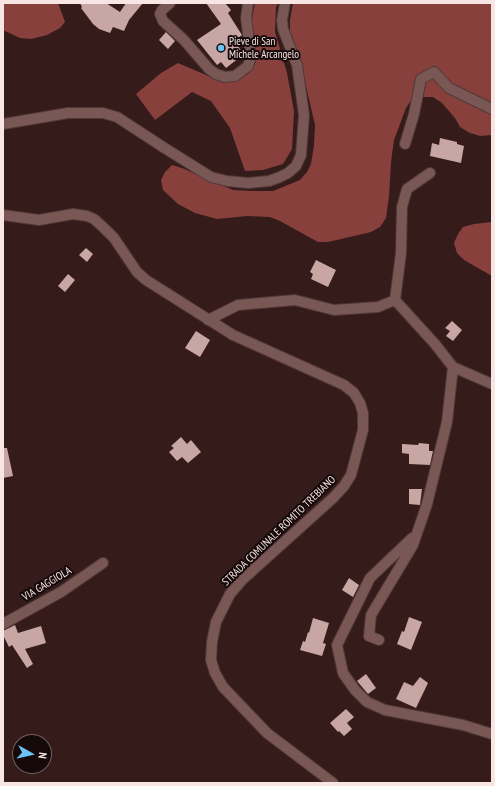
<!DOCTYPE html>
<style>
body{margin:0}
#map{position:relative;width:495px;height:786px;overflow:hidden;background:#351c1b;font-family:"PT Sans Narrow",sans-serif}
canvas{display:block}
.frame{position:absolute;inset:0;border:4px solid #f8e6e5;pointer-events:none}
.north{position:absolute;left:12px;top:734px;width:40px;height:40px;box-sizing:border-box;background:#150a09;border:1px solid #706261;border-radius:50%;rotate:98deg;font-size:11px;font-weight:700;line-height:16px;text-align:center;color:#f8e6e5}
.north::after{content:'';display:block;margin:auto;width:14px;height:18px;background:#6cc3f2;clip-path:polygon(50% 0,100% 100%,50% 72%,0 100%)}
</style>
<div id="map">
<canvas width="495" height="786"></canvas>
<div class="frame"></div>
<div class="north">N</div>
</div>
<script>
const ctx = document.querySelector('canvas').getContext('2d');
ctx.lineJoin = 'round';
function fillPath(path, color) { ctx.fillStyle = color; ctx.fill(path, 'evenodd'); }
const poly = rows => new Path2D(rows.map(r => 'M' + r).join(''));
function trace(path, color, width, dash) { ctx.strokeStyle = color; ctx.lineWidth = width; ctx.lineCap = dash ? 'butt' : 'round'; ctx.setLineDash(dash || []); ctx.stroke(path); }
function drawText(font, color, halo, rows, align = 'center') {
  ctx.font = font + ' "PT Sans Narrow",sans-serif'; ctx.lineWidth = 4; ctx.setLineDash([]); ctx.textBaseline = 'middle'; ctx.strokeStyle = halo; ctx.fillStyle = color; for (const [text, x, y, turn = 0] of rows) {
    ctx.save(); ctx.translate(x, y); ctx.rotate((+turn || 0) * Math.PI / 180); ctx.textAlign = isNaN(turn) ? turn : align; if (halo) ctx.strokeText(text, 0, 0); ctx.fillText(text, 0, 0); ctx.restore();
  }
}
fillPath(poly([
 [3,3,58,3,65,22,60,28,47,35,31,39,20,38,3,30],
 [255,3,278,3,276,7,275,32,287,73,294,111,292,149,283,164,263,170,245,171,230,128,211,101,192,92,155,120,136,94,161,73,178,63,220,81,231,81,240,78,249,73,253,65,255,50,251,23],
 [293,3,492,3,492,135,480,136,470,133,460,127,455,118,442,103,433,97,423,97,412,99,406,108,394,140,391,162,389,196,386,218,380,227,371,232,328,242,318,242,280,221,270,217,247,216,217,219,195,213,178,204,163,190,161,180,165,172,172,165,182,168,233,190,253,191,273,191,300,180,307,172,311,164,314,145,315,125,300,61,290,32,290,20],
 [492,222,492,276,464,260,457,253,454,243,458,234,463,227,474,224]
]), '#88403d');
fillPath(poly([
 [80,3,106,3,120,12,126,3,143,3,129,20,124,31,113,27,110,33,99,29,93,24,81,8,82,7],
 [206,3,225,3,231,10,228,13,242,35,235,41,243,54,235,61,226,68,221,62,217,65,197,40,221,24],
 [166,32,175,41,168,49,159,40],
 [440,138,457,142,457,144,464,146,461,163,430,156,432,143,439,145],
 [86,248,93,254,87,262,79,255],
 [316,260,336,270,328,287,311,279,313,274,310,272],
 [68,274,75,280,65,292,58,286],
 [452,321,462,330,453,341,446,336,450,331,445,328],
 [196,331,210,340,200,357,185,348],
 [181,437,187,444,191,440,201,452,188,463,182,457,177,461,169,452,174,448,171,446],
 [419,443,429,444,429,451,433,451,430,465,409,464,409,454,402,453,402,444,418,445],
 [3,448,7,448,13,476,3,478],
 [409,489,422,489,420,505,409,504],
 [349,578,359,585,353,597,342,590],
 [409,617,422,622,411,650,397,644,402,631,404,632],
 [313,618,329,623,323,643,326,644,322,656,300,650,303,641,305,642,308,632,309,633],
 [15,625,18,633,41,626,46,643,25,649,33,664,27,668,12,645,9,647,3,635,3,631],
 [366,674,376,688,368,694,357,681],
 [420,677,428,683,416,708,396,699,404,682,413,686],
 [346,709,354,717,347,723,352,729,344,736,339,731,338,732,330,723]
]), '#c7a6a3');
const minor = poly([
 [405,144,414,114,421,79,434,72,449,88,492,109],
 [208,320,238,305,295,300,334,310,378,307,395,300,401,253,402,207,407,189,430,173],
 [453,367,492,384],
 [412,538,370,578,337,645,343,673,355,690,367,702,385,710,463,725,492,734],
 [3,624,61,592,103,563],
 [379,640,369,636,371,615,413,545,427,504,447,422,453,367,435,344,395,300]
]);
const tertiary = poly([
 [170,3,162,10,160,14,163,21,184,40,209,69,216,74,225,77,235,76,248,66,250,60,250,49,246,18,248,3],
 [3,124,68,113,103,113,117,117,163,147,211,177,227,181,248,183,269,181,280,177,288,173,296,166,301,155,304,115,297,65,283,29,282,20,285,3],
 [3,215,39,220,73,214,87,216,94,219,103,227,114,238,137,272,146,280,233,335,344,385,354,393,360,403,363,413,363,430,351,475,344,486,333,498,242,580,230,594,216,622,212,642,211,660,215,673,223,687,267,733,333,783]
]);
trace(minor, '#503837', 12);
trace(tertiary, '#503837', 12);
trace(minor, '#785754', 10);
trace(tertiary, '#785754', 10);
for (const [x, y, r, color] of [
 [221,48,4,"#6cc3f2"]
]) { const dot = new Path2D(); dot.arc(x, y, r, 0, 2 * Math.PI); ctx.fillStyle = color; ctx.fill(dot); trace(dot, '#150a09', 1.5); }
drawText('11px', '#f8e6e5', '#150a09', [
 ["Pieve di San",229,42],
 ["Michele Arcangelo",229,55]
], 'left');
drawText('11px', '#f8e6e5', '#150a09', [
 ["STRADA COMUNALE ROMITO TREBIANO",279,531,-44],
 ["VIA GAGGIOLA",47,584,-31]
]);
</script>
